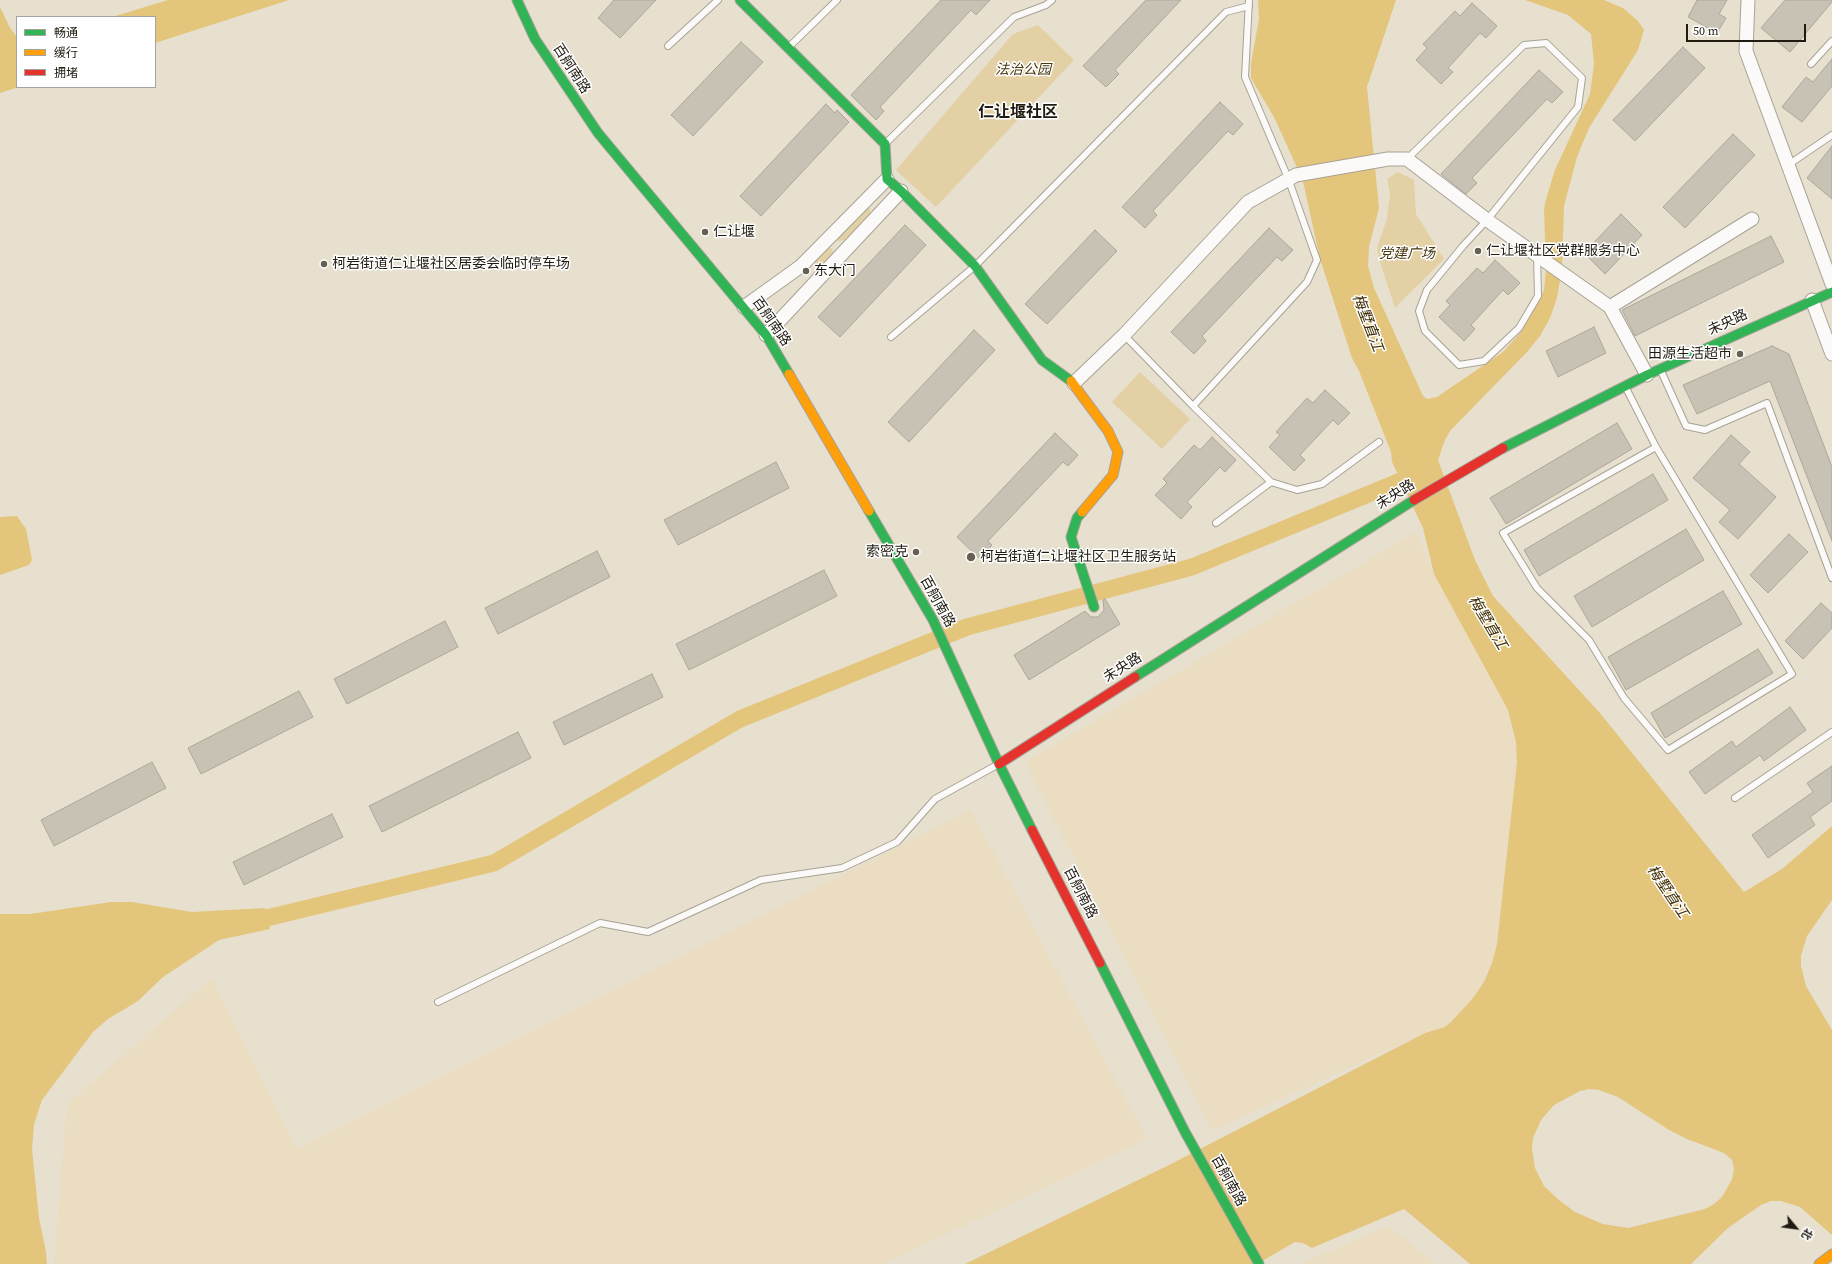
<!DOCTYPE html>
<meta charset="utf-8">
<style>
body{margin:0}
#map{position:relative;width:1832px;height:1264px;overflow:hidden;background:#e7e0cf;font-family:"Source Serif 4","Noto Sans SC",serif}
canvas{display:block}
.legend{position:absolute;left:16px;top:16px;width:140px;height:72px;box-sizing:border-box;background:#fff;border:1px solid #a6a49f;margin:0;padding:5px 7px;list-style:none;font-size:12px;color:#201b10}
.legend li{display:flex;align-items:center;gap:8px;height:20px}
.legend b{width:20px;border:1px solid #a6a49f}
.north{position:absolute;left:1776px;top:1208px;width:40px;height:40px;-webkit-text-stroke:3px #fff;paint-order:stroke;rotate:119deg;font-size:11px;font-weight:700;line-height:16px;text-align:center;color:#201b10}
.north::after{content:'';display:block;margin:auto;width:14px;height:18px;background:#201b10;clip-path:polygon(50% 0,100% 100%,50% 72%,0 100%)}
.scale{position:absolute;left:1686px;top:24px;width:120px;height:18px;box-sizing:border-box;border:2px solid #201b10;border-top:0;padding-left:5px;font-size:12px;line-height:14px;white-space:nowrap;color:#201b10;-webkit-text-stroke:3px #fff;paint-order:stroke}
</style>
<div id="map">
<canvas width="1832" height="1264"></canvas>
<ul class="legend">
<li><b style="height:5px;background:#30b455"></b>畅通</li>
<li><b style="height:5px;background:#ff9f0a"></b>缓行</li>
<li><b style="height:5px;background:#e5322d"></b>拥堵</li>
</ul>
<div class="north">北</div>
<div class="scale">50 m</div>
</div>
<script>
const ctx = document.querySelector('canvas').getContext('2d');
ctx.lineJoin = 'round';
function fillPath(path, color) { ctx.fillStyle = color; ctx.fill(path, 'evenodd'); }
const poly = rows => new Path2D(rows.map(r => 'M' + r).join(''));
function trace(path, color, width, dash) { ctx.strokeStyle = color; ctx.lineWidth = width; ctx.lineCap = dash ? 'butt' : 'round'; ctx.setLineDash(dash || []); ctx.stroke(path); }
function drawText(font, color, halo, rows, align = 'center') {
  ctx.font = font + ' "Source Serif 4","Noto Sans SC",serif'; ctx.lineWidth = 3; ctx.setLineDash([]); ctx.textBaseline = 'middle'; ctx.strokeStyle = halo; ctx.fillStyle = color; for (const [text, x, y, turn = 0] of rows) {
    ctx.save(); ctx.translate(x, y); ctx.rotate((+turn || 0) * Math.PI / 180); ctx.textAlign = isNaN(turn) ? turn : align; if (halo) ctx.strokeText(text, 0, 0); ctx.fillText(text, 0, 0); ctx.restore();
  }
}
fillPath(poly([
 [1416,532,1434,574,1508,711,1516,742,1517,762,1497,944,1492,963,1484,982,1473,998,1452,1021,1445,1027,1425,1033,1212,1131,1025,762],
 [971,810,1147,1139,884,1264,54,1264,67,1104,212,978,297,1149],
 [1388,1226,1437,1264,1300,1264]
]), '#eaddc1');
fillPath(poly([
 [1038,25,1074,60,936,207,896,170,1013,34],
 [1398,172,1414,180,1416,214,1444,259,1395,308,1379,259,1377,247,1387,219,1390,193,1387,179],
 [863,208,870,208,870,214,845,240,838,241,838,234],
 [826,248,832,248,833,253,819,268,815,268,814,262],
 [1140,372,1190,419,1162,449,1112,402]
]), '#e3d0a5');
fillPath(poly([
 [168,0,289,0,155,43,155,17,112,17],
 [1258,0,1396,0,1367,87,1379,208,1369,247,1368,266,1374,288,1423,396,1427,399,1437,397,1503,352,1520,333,1535,308,1544,290,1546,269,1544,209,1546,199,1555,170,1590,94,1594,64,1591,34,1568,15,1525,0,1604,0,1623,8,1638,21,1644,30,1638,50,1589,128,1577,157,1564,206,1562,268,1557,298,1550,318,1540,336,1527,352,1450,431,1445,440,1438,460,1475,560,1493,596,1600,713,1744,892,1782,869,1832,826,1832,900,1807,936,1801,956,1801,966,1806,986,1832,1030,1832,1235,1800,1207,1781,1201,1771,1201,1761,1205,1728,1228,1691,1264,1470,1264,1404,1209,1312,1248,1303,1243,1295,1242,1257,1264,965,1264,1167,1166,1425,1033,1445,1027,1452,1021,1473,998,1484,982,1492,963,1497,944,1517,762,1516,742,1508,710,1434,574,1423,528,1392,462,1391,452,1359,371,1352,358,1320,259,1303,181,1275,119,1251,78,1251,63,1259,19],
 [1589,1089,1599,1090,1618,1097,1669,1130,1687,1139,1724,1153,1732,1160,1734,1169,1732,1179,1722,1197,1714,1204,1705,1209,1628,1228,1603,1224,1575,1212,1559,1200,1544,1186,1535,1168,1532,1148,1533,1138,1541,1120,1554,1105,1580,1091],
 [0,7,10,28,17,37,17,87,19,87,0,93],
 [17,516,26,529,32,560,29,565,0,575,0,517],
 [111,902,132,902,192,912,265,908,270,929,219,940,163,977,138,1001,108,1019,93,1032,42,1100,34,1124,32,1149,39,1218,46,1252,47,1264,0,1264,0,914,30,914]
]), '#e4c57c');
trace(poly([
 [246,923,494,863,740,719,967,627,1192,567,1422,472]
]), '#e4c57c', 17);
const building = poly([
 [614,0,656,0,620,38,598,18,614,0],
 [941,0,990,0,976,15,971,10,880,107,884,111,876,120,851,95,941,0],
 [1146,0,1181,0,1115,70,1119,74,1106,87,1083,66,1146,0],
 [1697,0,1727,0,1719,14,1726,18,1717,33,1688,17,1697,0],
 [1785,0,1832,0,1832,2,1790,52,1761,28,1785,0],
 [1472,3,1497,26,1486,38,1480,33,1448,68,1453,72,1441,84,1416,60,1427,48,1423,44,1455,11,1460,16,1472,3],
 [741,42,763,62,693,136,671,115,741,42],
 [1683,47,1705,68,1635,141,1613,120,1683,47],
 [1832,59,1832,86,1802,122,1782,107,1806,77,1813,82,1832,59],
 [1539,70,1563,92,1552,103,1547,99,1472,178,1477,183,1466,194,1441,174,1539,70],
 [1220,102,1243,124,1233,135,1228,131,1153,211,1157,215,1145,228,1122,207,1220,102],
 [826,104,835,113,837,110,849,122,761,216,740,196,826,104],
 [1733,134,1755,155,1685,228,1663,207,1733,134],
 [1832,146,1832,199,1807,178,1832,146],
 [1621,214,1642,235,1605,274,1584,253,1621,214],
 [905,225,926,245,840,337,818,317,905,225],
 [1269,228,1293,250,1282,261,1277,257,1202,336,1206,341,1194,354,1171,332,1269,228],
 [1095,230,1117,251,1047,324,1025,304,1095,230],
 [1771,236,1784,262,1635,336,1622,310,1771,236],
 [1495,260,1520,283,1508,295,1503,290,1471,325,1475,329,1464,341,1439,317,1450,305,1446,301,1477,268,1483,273,1495,260],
 [1594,327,1606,353,1558,377,1546,351,1594,327],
 [974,330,995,350,909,442,888,422,974,330],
 [1772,346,1789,354,1832,467,1832,541,1770,381,1697,414,1683,385,1772,346],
 [1325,390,1350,413,1338,425,1333,420,1300,455,1305,460,1294,471,1269,447,1280,435,1276,432,1307,398,1313,403,1325,390],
 [1617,423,1632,449,1506,524,1490,498,1617,423],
 [1055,433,1078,455,1068,466,1063,462,988,541,992,545,980,559,957,537,1055,433],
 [1731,435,1750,452,1739,464,1776,497,1738,539,1719,522,1730,510,1693,478,1731,435],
 [1212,437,1236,460,1225,472,1220,467,1187,502,1192,507,1181,519,1155,495,1167,483,1163,479,1194,445,1200,450,1212,437],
 [776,462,789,488,678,545,664,520,776,462],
 [1653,474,1668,500,1539,576,1524,550,1653,474],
 [1686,529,1704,560,1592,627,1574,596,1686,529],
 [1789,534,1808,552,1768,593,1750,575,1789,534],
 [597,551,610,577,498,634,485,608,597,551],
 [824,570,837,596,689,670,676,644,824,570],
 [1723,591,1742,624,1626,690,1608,657,1723,591],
 [1105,599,1120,624,1029,680,1014,655,1085,611,1091,617,1098,617,1104,610,1103,600,1105,599],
 [1821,603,1832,613,1832,628,1803,659,1785,641,1821,603],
 [445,621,458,647,347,704,334,679,445,621],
 [1758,649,1773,673,1665,738,1651,713,1758,649],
 [652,674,663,697,564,745,553,722,652,674],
 [299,691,313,717,201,774,188,748,299,691],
 [1790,707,1806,730,1764,761,1760,755,1705,794,1689,772,1732,741,1736,747,1790,707],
 [518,732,531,758,382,832,369,806,518,732],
 [152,762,166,788,54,846,41,820,152,762],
 [1832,766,1832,801,1810,817,1815,825,1768,858,1752,835,1813,792,1807,783,1832,766],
 [332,814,343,837,244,885,233,862,332,814]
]);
fillPath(building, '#c8c2b5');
trace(building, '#ada79b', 1);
const lane = poly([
 [791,45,837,0],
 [668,46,718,0],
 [1811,64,1832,41],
 [886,143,1014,17,1046,5,1052,0],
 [1407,159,1524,45,1546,43,1582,78,1578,107,1487,220,1463,246,1427,290,1419,311,1425,331,1459,365,1484,361,1519,328,1538,296,1537,255],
 [1788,165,1832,135],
 [1124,335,1193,406,1271,482],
 [891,337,975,266,1226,12,1249,6],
 [1661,371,1686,426,1705,430,1767,403,1832,578],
 [1626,388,1656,447,1792,674,1668,750,1624,698,1589,640,1537,588,1503,533,1656,447],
 [1193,406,1307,282,1317,260,1288,178,1245,77,1249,0],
 [1216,523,1271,482,1297,490,1322,484,1379,442],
 [1735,798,1832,732],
 [438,1002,600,923,648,932,761,880,842,868,897,842,935,799,997,765]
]);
const street = poly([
 [1748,0,1746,51,1832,284],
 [1812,300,1832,354],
 [744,307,801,266,887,179],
 [1610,307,1752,219],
 [766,335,901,191],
 [1074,383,1124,335,1248,202,1296,175,1388,159,1407,159,1487,220,1610,307,1647,375]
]);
const fast = poly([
 [517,0,535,39,598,133,766,335,789,374],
 [740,0,885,144,887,179,901,191,975,266,1042,360,1071,381],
 [1503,448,1647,375,1832,292],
 [869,511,933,620,999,764,1032,830],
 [1082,512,1077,518,1071,537,1094,607],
 [1135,677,1414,500],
 [1100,963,1185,1132,1259,1264]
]);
const slow = poly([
 [789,374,869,511],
 [1071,381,1108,431,1118,452,1113,475,1082,512],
 [1819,1264,1832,1254]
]);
const jam = poly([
 [1414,500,1503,448],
 [999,764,1135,677],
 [1032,830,1100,963]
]);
trace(lane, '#a8a296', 8);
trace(street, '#a8a296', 15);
trace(fast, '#a8a296', 11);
trace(slow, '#a8a296', 11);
trace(jam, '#a8a296', 11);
trace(lane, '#fbfaf8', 6);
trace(street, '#fbfaf8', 13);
trace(fast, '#30b455', 9);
trace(slow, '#ff9f0a', 9);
trace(jam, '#e5322d', 9);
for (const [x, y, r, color] of [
 [705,232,4,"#666053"],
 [1478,251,4,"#666053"],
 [324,264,4,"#666053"],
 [806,271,4,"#666053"],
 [1740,354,4,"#666053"],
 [916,552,4,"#666053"],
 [971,557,5,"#666053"]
]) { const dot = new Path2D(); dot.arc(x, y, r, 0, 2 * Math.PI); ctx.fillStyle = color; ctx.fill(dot); trace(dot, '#fff', 1.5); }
drawText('14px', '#201b10', '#fff', [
 ["百舸南路",571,69,57],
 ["百舸南路",771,322,55],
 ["未央路",1728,323,-25],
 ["未央路",1396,495,-32],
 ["百舸南路",937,602,61],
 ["未央路",1123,668,-32],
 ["百舸南路",1080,893,63],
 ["百舸南路",1228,1181,61]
]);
drawText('italic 14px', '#49380f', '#fff', [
 ["法治公园",1023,70],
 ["党建广场",1407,254]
]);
drawText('14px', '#201b10', '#fff', [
 ["仁让堰",713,232],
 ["仁让堰社区党群服务中心",1486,251],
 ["柯岩街道仁让堰社区居委会临时停车场",332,264],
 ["东大门",814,271],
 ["田源生活超市",1732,354,"right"],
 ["索密克",908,552,"right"],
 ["柯岩街道仁让堰社区卫生服务站",980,557]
], 'left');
drawText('italic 15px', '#413005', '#fff', [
 ["梅墅直江",1367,323,69],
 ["梅墅直江",1487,623,59],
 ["梅墅直江",1667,892,56]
]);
drawText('bold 16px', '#201b10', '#fff', [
 ["仁让堰社区",1018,113]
]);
</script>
